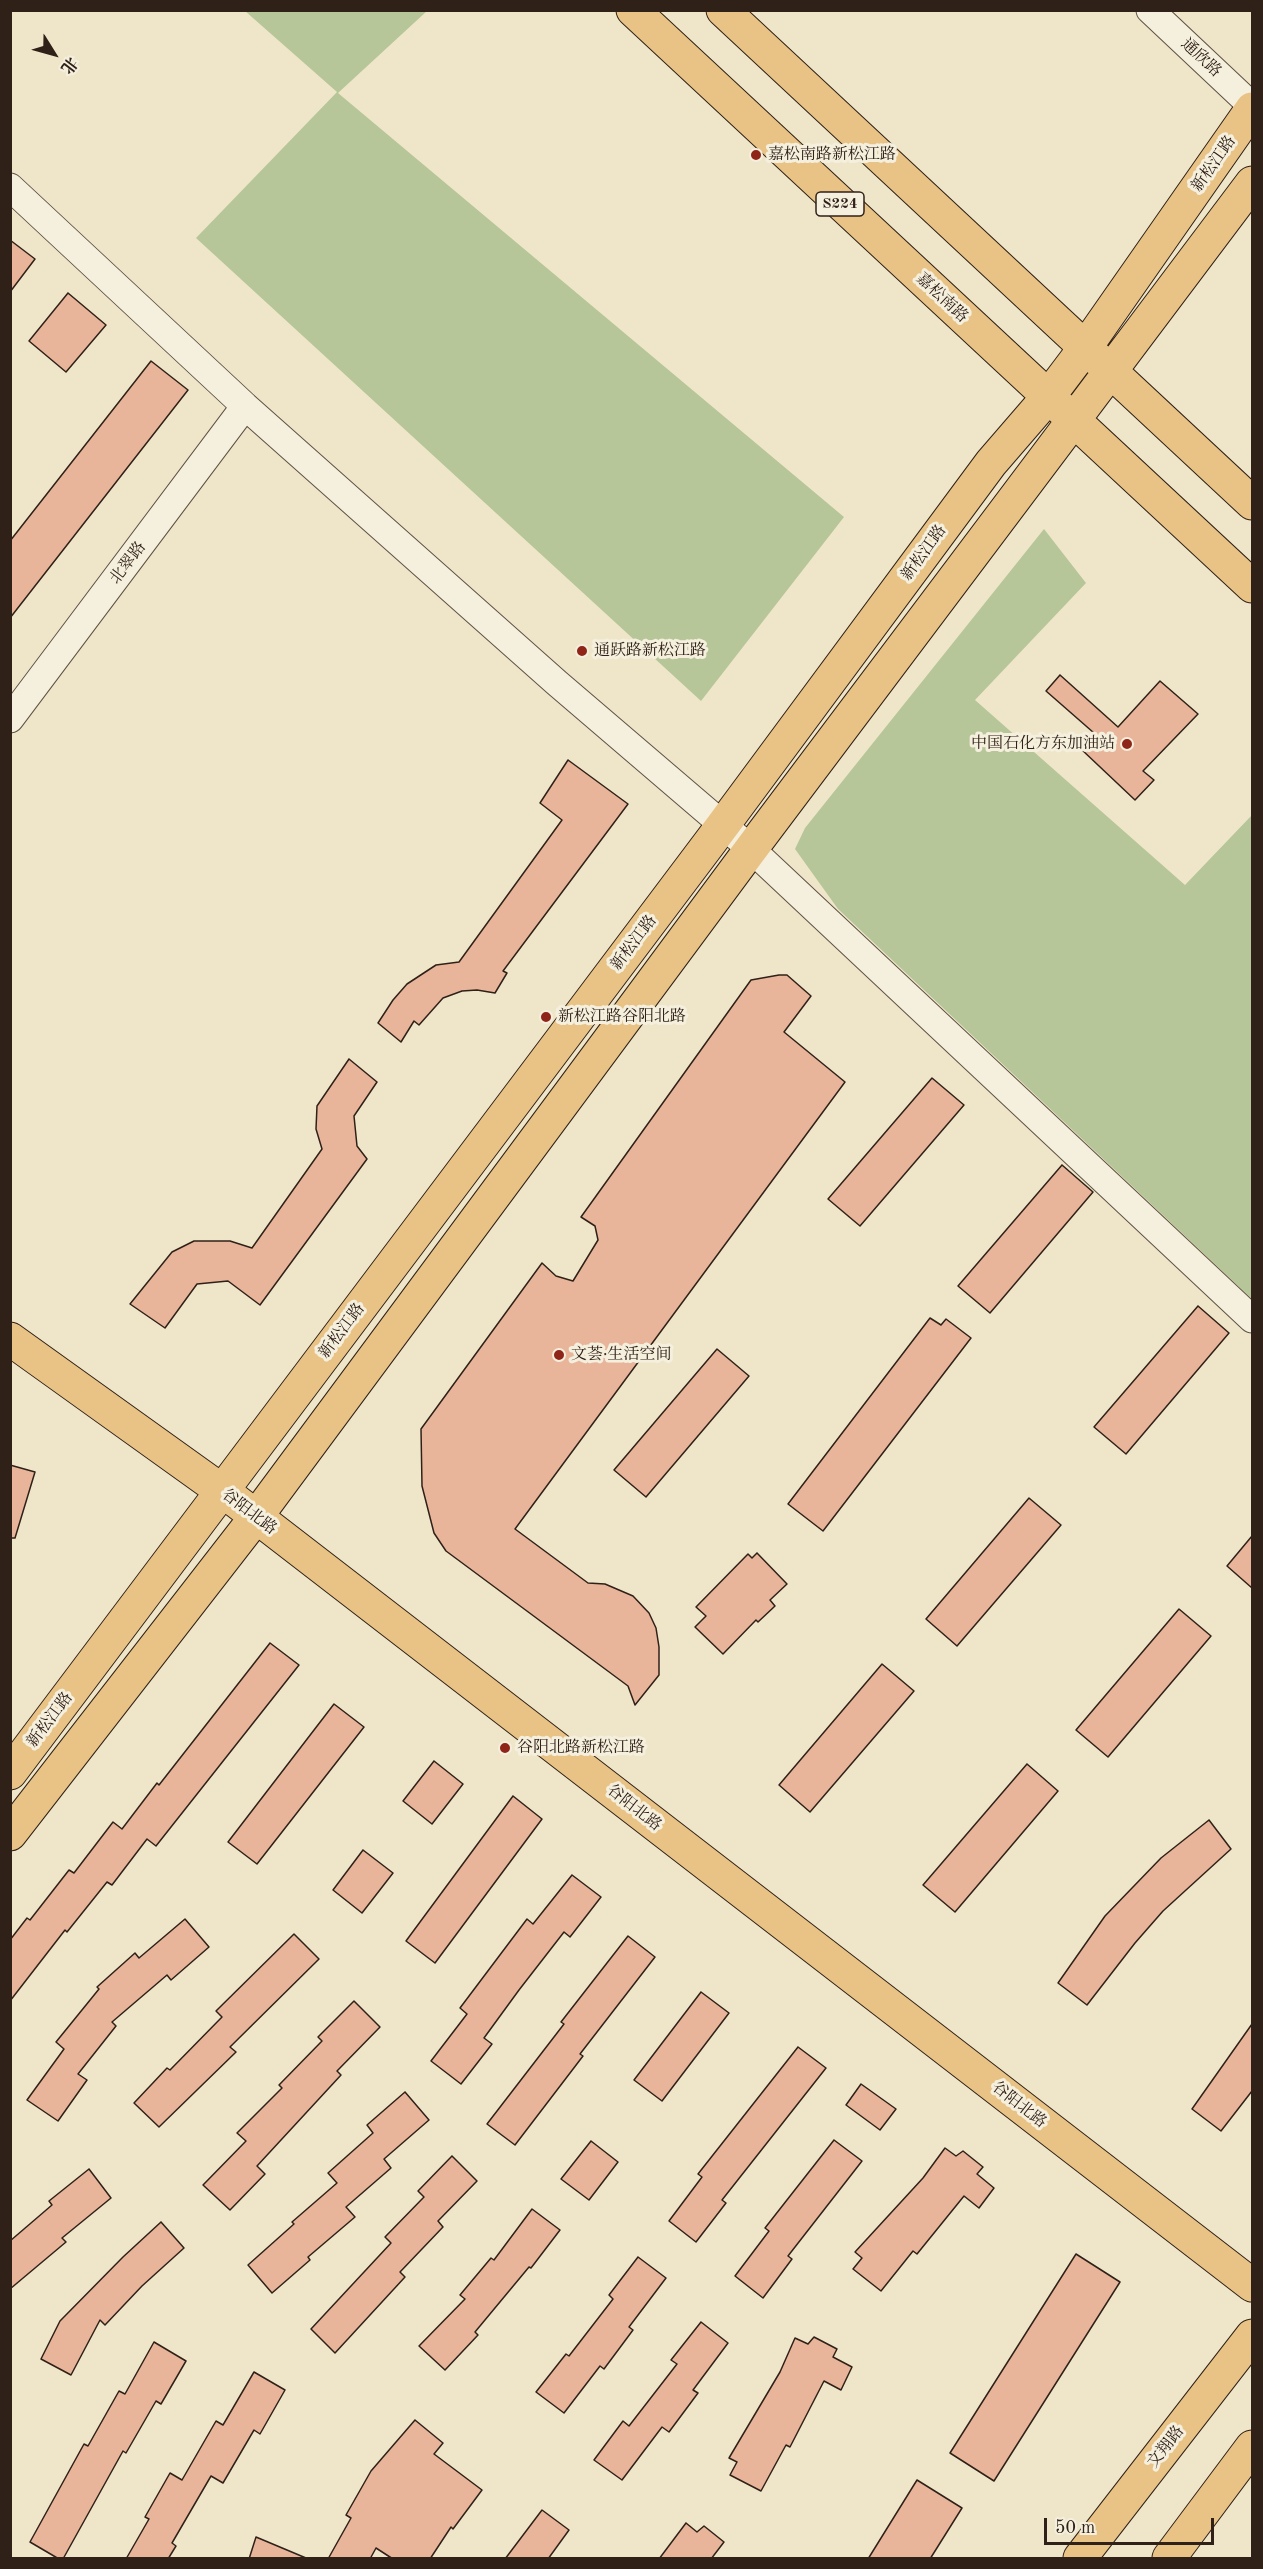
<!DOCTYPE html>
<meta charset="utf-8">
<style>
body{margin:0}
#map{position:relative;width:1263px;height:2569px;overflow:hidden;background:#efe6ca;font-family:"Old Standard TT","Noto Serif SC",serif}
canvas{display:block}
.frame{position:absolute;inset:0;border:12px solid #302118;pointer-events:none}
.north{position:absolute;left:24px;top:24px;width:60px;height:60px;-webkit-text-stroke:4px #f5efdd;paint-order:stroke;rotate:127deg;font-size:16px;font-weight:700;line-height:24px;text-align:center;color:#302118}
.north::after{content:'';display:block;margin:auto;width:21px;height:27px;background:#302118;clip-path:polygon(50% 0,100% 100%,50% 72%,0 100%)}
.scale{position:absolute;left:1044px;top:2518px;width:170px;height:27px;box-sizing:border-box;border:3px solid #302118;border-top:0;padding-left:8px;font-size:18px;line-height:21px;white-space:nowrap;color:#302118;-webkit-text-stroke:4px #f5efdd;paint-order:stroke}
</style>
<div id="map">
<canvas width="1263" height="2569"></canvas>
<div class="frame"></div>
<div class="north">北</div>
<div class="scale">50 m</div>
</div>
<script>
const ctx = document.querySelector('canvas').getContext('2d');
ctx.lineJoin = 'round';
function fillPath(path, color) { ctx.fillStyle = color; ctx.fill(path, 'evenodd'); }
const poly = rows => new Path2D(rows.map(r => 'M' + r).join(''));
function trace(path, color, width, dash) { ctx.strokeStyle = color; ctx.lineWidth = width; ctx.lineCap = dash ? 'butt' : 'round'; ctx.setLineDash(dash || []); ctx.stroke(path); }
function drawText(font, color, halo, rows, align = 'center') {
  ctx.font = font + ' "Old Standard TT","Noto Serif SC",serif'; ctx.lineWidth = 6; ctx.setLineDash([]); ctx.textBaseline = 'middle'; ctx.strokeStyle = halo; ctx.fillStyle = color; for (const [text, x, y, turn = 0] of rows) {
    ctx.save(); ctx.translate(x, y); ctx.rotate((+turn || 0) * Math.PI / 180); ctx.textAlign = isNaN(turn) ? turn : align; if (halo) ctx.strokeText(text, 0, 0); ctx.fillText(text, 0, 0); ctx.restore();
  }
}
fillPath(poly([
 [245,11,427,11,338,93,844,517,701,701,196,238,337,92],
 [1044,529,1086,583,975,700,1185,885,1252,815,1252,1299,838,909,795,849,805,828]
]), '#b7c698');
const building = poly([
 [10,240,35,259,10,292,10,240],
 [68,293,106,325,66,372,29,341,68,293],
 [151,361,188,390,10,618,10,541,151,361],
 [1060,675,1118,727,1160,681,1198,714,1143,771,1154,780,1135,800,1081,749,1094,733,1046,691,1060,675],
 [568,760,628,804,503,971,507,973,495,993,477,990,462,991,443,998,419,1025,414,1021,401,1042,378,1023,393,1000,407,984,436,965,459,962,562,820,540,803,568,760],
 [779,975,787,975,811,996,784,1032,845,1082,515,1529,588,1583,605,1584,633,1596,649,1613,656,1628,659,1647,659,1675,635,1705,628,1686,446,1551,434,1533,422,1486,421,1429,542,1263,556,1276,573,1281,598,1240,595,1226,581,1217,751,980,779,975],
 [349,1059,377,1082,354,1116,357,1146,367,1159,260,1305,228,1281,197,1284,165,1328,130,1304,172,1252,194,1241,230,1241,252,1248,322,1149,316,1129,317,1106,349,1059],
 [932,1078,964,1105,860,1226,828,1199,932,1078],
 [1062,1165,1093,1192,990,1313,958,1286,1062,1165],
 [1198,1306,1229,1333,1126,1454,1094,1427,1198,1306],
 [930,1318,941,1325,946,1319,971,1338,823,1531,788,1504,930,1318],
 [717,1349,749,1376,646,1497,614,1470,717,1349],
 [10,1465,35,1472,15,1538,10,1538,10,1465],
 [1029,1498,1061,1525,957,1646,926,1619,1029,1498],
 [1252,1536,1252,1588,1227,1566,1252,1536],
 [757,1553,787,1584,770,1600,775,1606,758,1622,756,1620,723,1654,695,1627,706,1616,696,1607,748,1554,752,1558,757,1553],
 [1179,1609,1211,1636,1108,1757,1076,1730,1179,1609],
 [270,1643,299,1665,156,1846,147,1839,112,1885,107,1882,67,1932,65,1930,10,2001,10,1940,27,1918,30,1920,69,1870,74,1873,113,1822,122,1829,157,1783,159,1785,270,1643],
 [882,1664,914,1691,810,1812,779,1785,882,1664],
 [334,1704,364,1727,257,1864,228,1842,334,1704],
 [434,1761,463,1784,432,1824,403,1801,434,1761],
 [1027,1764,1058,1791,955,1912,923,1885,1027,1764],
 [513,1796,542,1819,435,1963,406,1941,513,1796],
 [1209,1820,1231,1849,1163,1911,1135,1943,1087,2005,1058,1983,1105,1916,1161,1858,1209,1820],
 [363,1850,393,1873,362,1913,333,1890,363,1850],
 [572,1875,601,1897,570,1937,564,1932,519,1990,484,2038,492,2044,461,2084,431,2061,467,2014,460,2008,527,1919,533,1924,572,1875],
 [185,1919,209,1947,171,1980,167,1975,112,2022,116,2026,78,2074,87,2080,58,2121,27,2100,64,2049,56,2042,99,1989,97,1987,135,1953,139,1958,185,1919],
 [294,1934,319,1959,230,2047,236,2052,159,2127,134,2103,167,2068,170,2070,222,2017,216,2011,294,1934],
 [628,1936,655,1957,580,2054,583,2056,515,2145,487,2124,564,2024,561,2022,628,1936],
 [701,1992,729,2013,662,2101,634,2080,701,1992],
 [354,2001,380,2027,337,2071,341,2075,257,2166,265,2174,230,2210,203,2185,246,2141,237,2133,282,2088,279,2085,322,2041,318,2037,354,2001],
 [1252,2024,1252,2091,1221,2131,1192,2109,1252,2024],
 [798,2047,826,2068,722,2200,726,2203,696,2242,669,2221,702,2177,698,2174,798,2047],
 [861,2084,896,2109,880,2130,846,2105,861,2084],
 [405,2092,429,2120,384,2159,391,2168,346,2207,355,2217,308,2257,310,2260,272,2293,248,2265,294,2224,292,2222,337,2183,328,2173,373,2133,367,2125,405,2092],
 [834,2140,862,2161,788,2256,792,2259,763,2298,735,2276,769,2231,765,2228,834,2140],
 [591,2141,618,2162,589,2200,561,2179,591,2141],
 [945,2148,956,2156,963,2151,983,2167,977,2174,994,2188,979,2208,964,2196,917,2254,913,2251,881,2291,853,2269,862,2258,855,2252,923,2178,945,2148],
 [452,2156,477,2181,438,2221,443,2227,400,2272,405,2277,335,2353,311,2329,391,2243,385,2237,424,2197,418,2191,452,2156],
 [89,2169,111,2198,62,2238,66,2242,10,2289,10,2241,52,2205,49,2201,89,2169],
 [532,2209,560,2230,531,2268,529,2267,475,2332,478,2335,445,2370,419,2346,465,2299,460,2295,491,2258,494,2260,532,2209],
 [161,2222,184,2248,142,2286,105,2325,100,2320,71,2375,41,2359,60,2321,123,2257,161,2222],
 [1076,2254,1120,2282,994,2481,950,2453,1076,2254],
 [638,2257,666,2278,629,2327,633,2330,604,2369,600,2366,564,2413,536,2392,566,2354,569,2356,613,2299,609,2295,638,2257],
 [701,2322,728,2343,693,2390,698,2393,669,2432,662,2427,622,2480,594,2460,623,2421,629,2426,677,2364,671,2360,701,2322],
 [814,2337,837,2349,833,2357,852,2367,841,2390,824,2381,790,2447,786,2445,761,2491,730,2475,737,2462,729,2458,780,2372,795,2338,808,2344,814,2337],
 [154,2342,186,2361,161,2404,156,2401,126,2453,123,2451,63,2559,59,2559,30,2542,84,2444,88,2446,119,2391,125,2394,154,2342],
 [254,2372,285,2390,260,2434,254,2430,223,2483,211,2476,172,2543,176,2546,168,2559,126,2559,149,2519,145,2517,170,2473,182,2480,216,2421,223,2425,254,2372],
 [415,2420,443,2443,434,2454,482,2490,453,2529,451,2527,430,2559,393,2559,376,2548,370,2559,328,2559,351,2518,346,2515,371,2471,415,2420],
 [917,2480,962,2508,930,2559,868,2559,917,2480],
 [542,2510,569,2530,548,2559,505,2559,542,2510],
 [686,2523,697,2532,704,2526,724,2542,711,2559,659,2559,686,2523],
 [256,2537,306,2558,306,2559,249,2559,256,2537]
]);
fillPath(building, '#e8b59b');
trace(building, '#302118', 1.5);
const minor = poly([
 [1150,10,1252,106],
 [10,187,245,406,557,683,751,849,1252,1319],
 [10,719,245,406]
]);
const major = poly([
 [633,10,1252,586],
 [723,10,1252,503],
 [10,1339,236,1501,1252,2285],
 [10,1773,723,825,991,463,1048,397,1085,348,1252,109],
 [10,1834,256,1517,751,849,1252,183],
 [1080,2558,1252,2336],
 [1169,2558,1252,2447]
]);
trace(minor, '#605244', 29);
trace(major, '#302118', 35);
trace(minor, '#f5efdd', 27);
trace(major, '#e8c385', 33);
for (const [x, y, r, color] of [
 [756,155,6,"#8f2418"],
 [582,651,6,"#8f2418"],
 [1127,744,6,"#8f2418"],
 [546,1017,6,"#8f2418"],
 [559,1355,6,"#8f2418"],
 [505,1748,6,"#8f2418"]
]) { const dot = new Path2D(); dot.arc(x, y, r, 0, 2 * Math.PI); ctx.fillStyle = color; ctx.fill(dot); trace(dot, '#f5efdd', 2); }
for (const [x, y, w] of [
 [840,204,48]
]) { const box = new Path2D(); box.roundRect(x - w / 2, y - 12, w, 24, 4.5); ctx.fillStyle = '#f5efdd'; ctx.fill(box); trace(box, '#302118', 1.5); }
drawText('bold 15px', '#302118', null, [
 ["S224",840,204]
]);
drawText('16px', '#302118', '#f5efdd', [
 ["通欣路",1201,58,43],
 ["新松江路",1214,164,-55],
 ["嘉松南路",942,298,43],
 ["新松江路",924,553,-54],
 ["北翠路",128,563,-53],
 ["新松江路",634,943,-53],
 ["新松江路",342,1331,-53],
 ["谷阳北路",249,1512,37],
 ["新松江路",50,1720,-53],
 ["谷阳北路",634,1808,38],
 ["谷阳北路",1019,2105,38],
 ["文翔路",1166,2447,-52]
]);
drawText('16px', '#302118', '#f5efdd', [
 ["嘉松南路新松江路",768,155],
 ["通跃路新松江路",594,651],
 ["中国石化方东加油站",1115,744,"right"],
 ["新松江路谷阳北路",558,1017],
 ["文荟·生活空间",571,1355],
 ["谷阳北路新松江路",517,1748]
], 'left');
</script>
